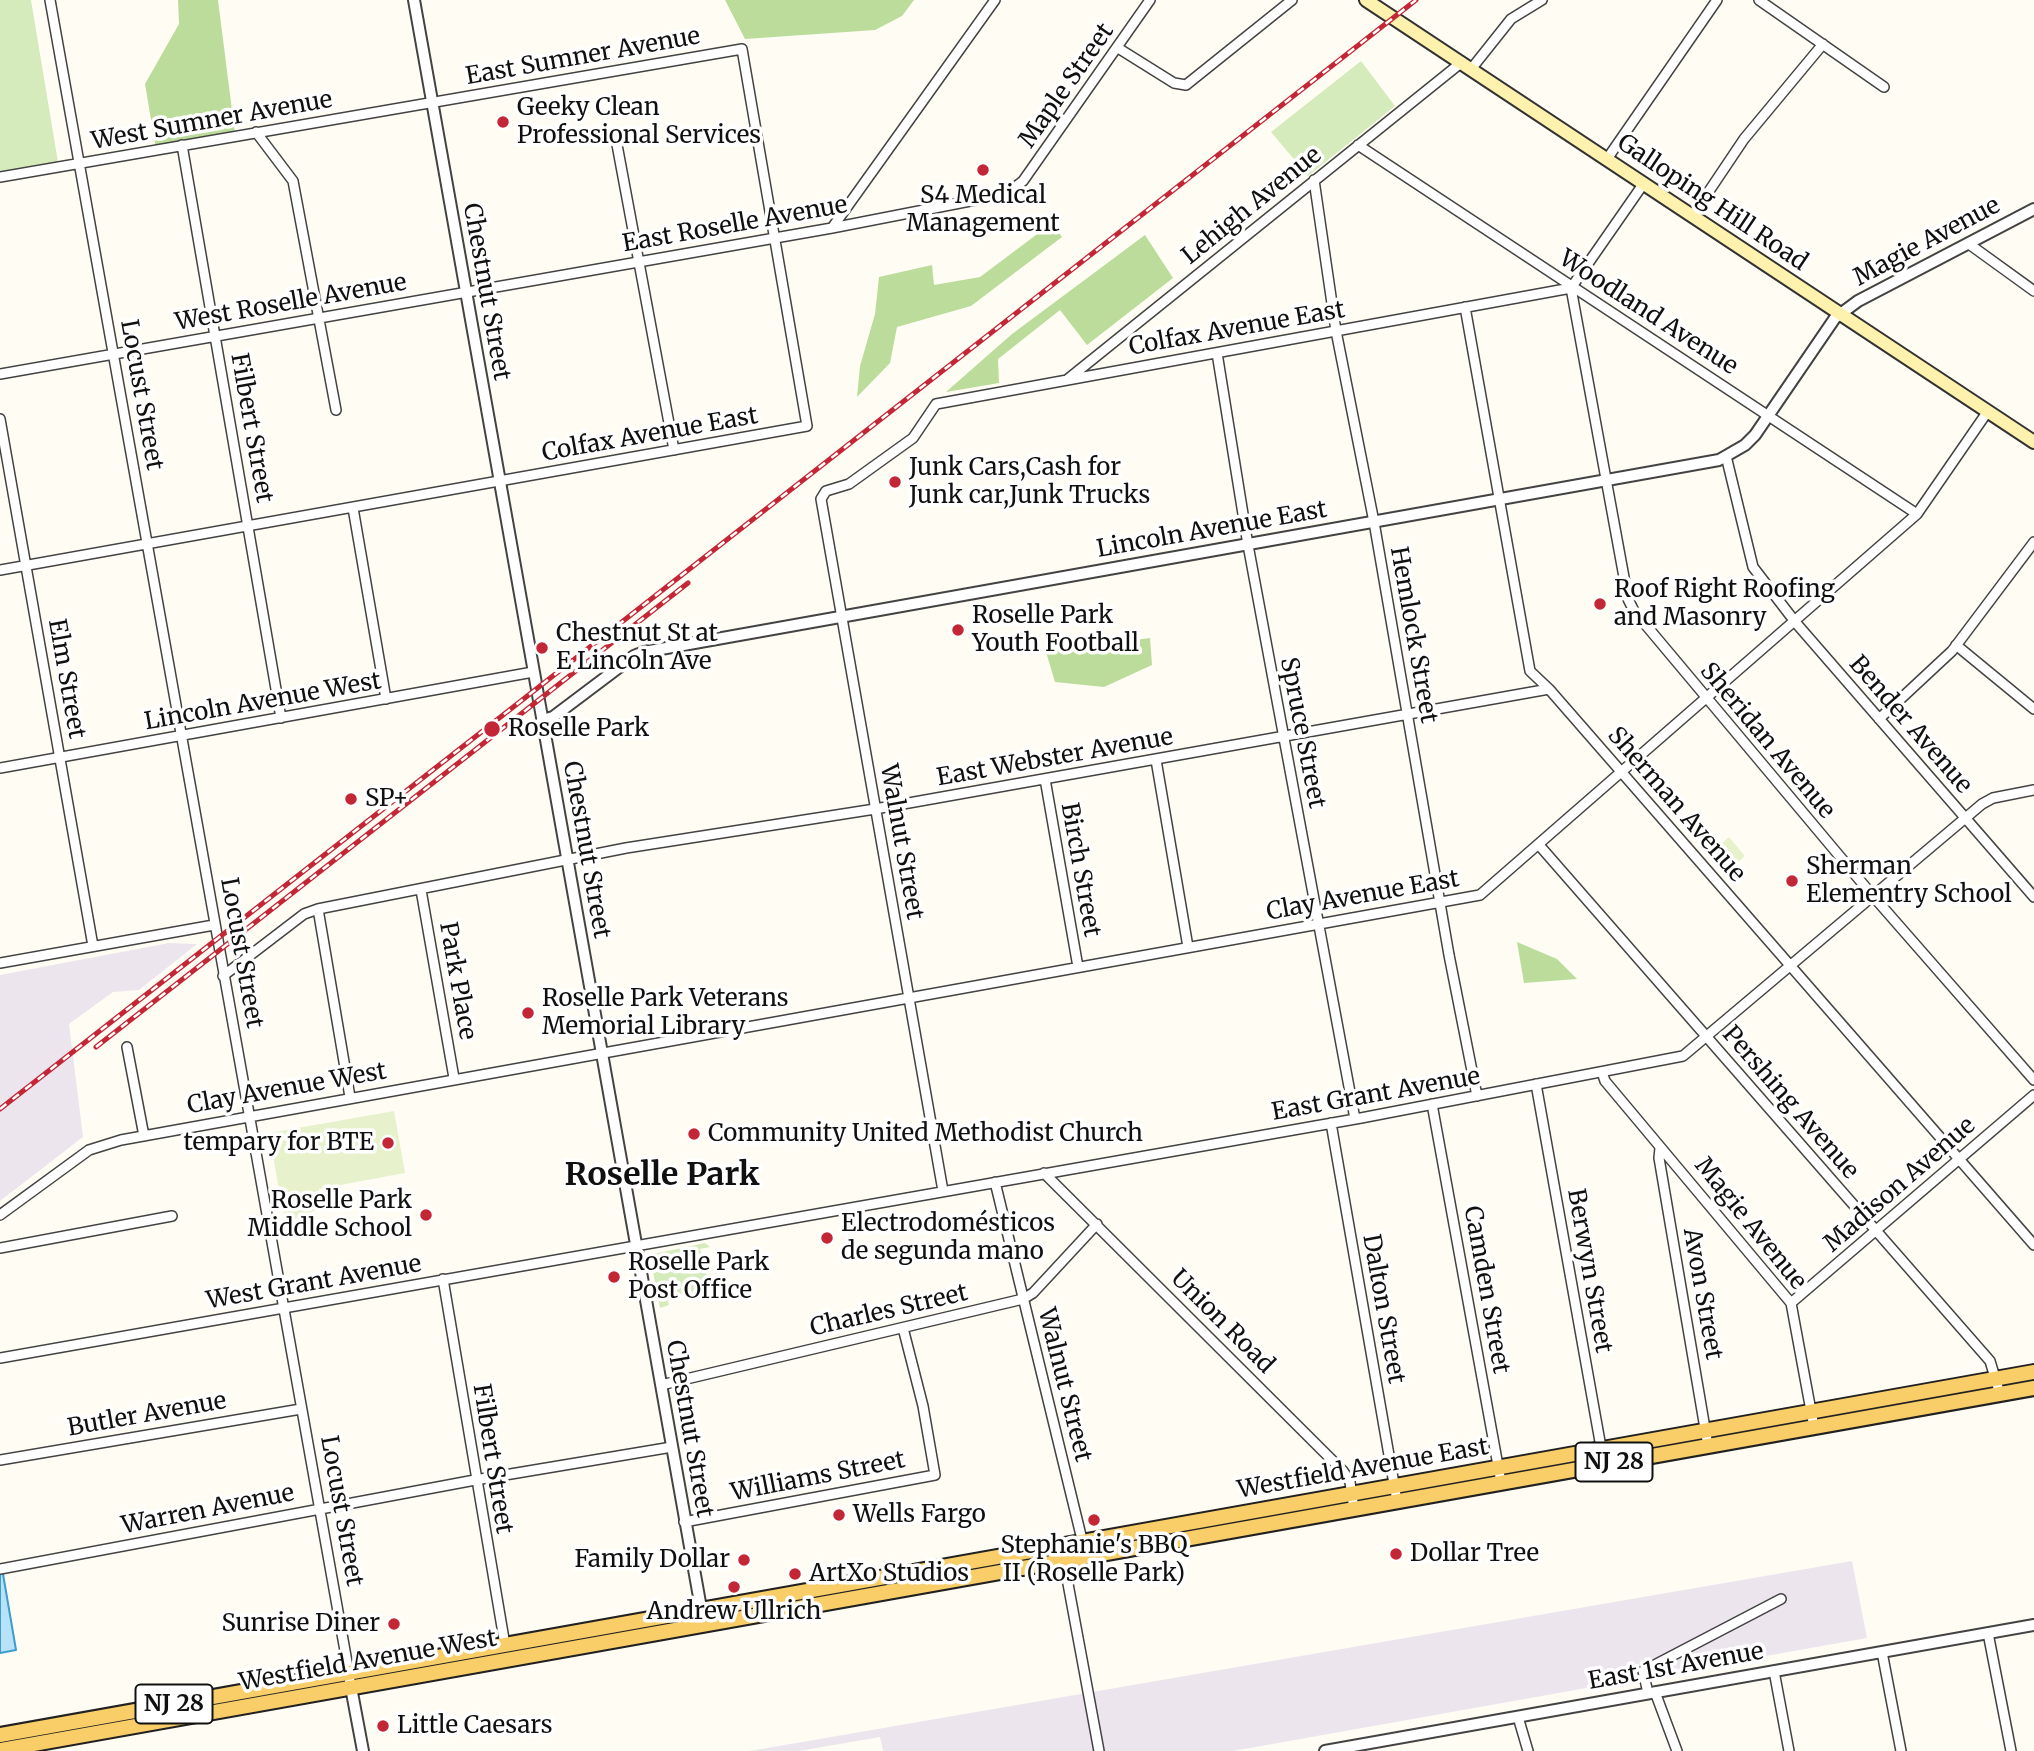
<!DOCTYPE html>
<meta charset="utf-8">
<style>
body{margin:0}
canvas{display:block;background:#fffcf3}
</style>
<canvas width="2034" height="1751"></canvas>
<script>
const ctx = document.querySelector('canvas').getContext('2d');
ctx.lineJoin = 'round';
function fillPath(path, color) { ctx.fillStyle = color; ctx.fill(path, 'evenodd'); }
const poly = rows => new Path2D(rows.map(r => 'M' + r).join(''));
function trace(path, color, width, dash) { ctx.strokeStyle = color; ctx.lineWidth = width; ctx.lineCap = dash ? 'butt' : 'round'; ctx.setLineDash(dash || []); ctx.stroke(path); }
function drawText(font, color, halo, rows, align = 'center') {
  ctx.font = font + ' Merriweather,serif'; ctx.lineWidth = 7; ctx.setLineDash([]); ctx.textBaseline = 'middle'; ctx.strokeStyle = halo; ctx.fillStyle = color; for (const [text, x, y, turn = 0] of rows) {
    ctx.save(); ctx.translate(x, y); ctx.rotate((+turn || 0) * Math.PI / 180); ctx.textAlign = isNaN(turn) ? turn : align; if (halo) ctx.strokeText(text, 0, 0); ctx.fillText(text, 0, 0); ctx.restore();
  }
}
fillPath(poly([
 [169,943,197,944,139,990,113,992,69,1024,83,1137,0,1201,0,975],
 [1852,1561,1867,1638,1233,1751,883,1751,880,1737,799,1751,750,1751]
]), '#ede5ee');
fillPath(poly([
 [0,0,31,0,58,162,0,172],
 [1361,61,1395,106,1308,176,1271,132],
 [705,1243,710,1247,700,1249,710,1287,667,1298,669,1305,660,1308,651,1261,654,1254]
]), '#d6ebbc');
fillPath(poly([
 [178,0,218,0,235,134,156,149,145,84,179,24],
 [725,0,914,0,902,16,875,30,745,39],
 [1052,223,1062,237,971,306,897,327,890,363,857,397,860,366,875,314,879,277,932,265,934,285,980,277],
 [1145,235,1173,278,1087,345,1060,310,998,359,999,383,946,392,1012,334],
 [1150,638,1152,665,1104,687,1055,682,1046,652],
 [1517,942,1557,959,1577,979,1524,983]
]), '#bbdc9b');
fillPath(poly([
 [1729,837,1745,856,1727,872,1711,853],
 [394,1111,405,1173,319,1189,322,1203,319,1209,290,1221,283,1218,285,1201,284,1195,280,1196,269,1133]
]), '#e7f2cd');
const water = poly([
 [0,1574,3,1574,16,1650,0,1653,0,1574]
]);
fillPath(water, '#b7e2f7');
trace(water, '#3d9dcf', 2);
const minor = poly([
 [50,0,349,1673],
 [1759,0,1884,87],
 [1118,48,1174,83,1186,85,1292,0],
 [1472,68,1511,19,1542,0],
 [256,132,293,181,336,410],
 [615,134,674,450],
 [182,145,281,718],
 [1358,145,1917,514],
 [1607,159,1717,0],
 [0,177,742,49,807,426,0,570],
 [1314,180,1336,331,1374,522,1449,955,1477,1096],
 [1693,215,1744,139,1823,44],
 [832,228,995,0],
 [1969,244,2034,291],
 [1571,288,1628,599,1634,611,1873,896,2034,1080],
 [1465,307,1530,671,1549,689,2034,1245],
 [1217,353,1248,545,1355,1119],
 [0,374,832,228,1006,194,1023,181,1150,0],
 [1068,379,1462,62],
 [0,419,93,946],
 [1726,456,1753,567,1796,623,2034,897],
 [353,508,386,699],
 [1956,645,2034,709],
 [1879,719,1952,651,2034,542],
 [1156,760,1188,947],
 [0,768,533,672],
 [1045,779,1078,967],
 [1539,845,1990,1361,2000,1394],
 [421,890,454,1078],
 [318,909,350,1097],
 [0,963,214,925],
 [223,976,304,914,318,909,626,848,875,809,1549,689],
 [127,1047,144,1136],
 [1602,1072,1605,1081,1791,1303,1814,1427],
 [1536,1084,1604,1464],
 [1432,1104,1501,1482],
 [1331,1123,1397,1501],
 [1660,1148,1659,1158,1708,1446],
 [1044,1173,1343,1471,1350,1482,1354,1509],
 [995,1182,1086,1556],
 [943,1191,821,499,826,491,849,484,913,438,936,404,1571,288,1644,183],
 [0,1215,89,1150,121,1140,1480,895,1917,514,1988,411],
 [0,1248,172,1216],
 [443,1279,505,1645],
 [1791,1303,2034,1095],
 [0,1358,1361,1118,1683,1056,1982,804,1993,798,2034,790],
 [661,1385,1023,1299,1033,1293,1097,1224],
 [0,1460,301,1409],
 [684,1522,935,1475,923,1406,903,1328],
 [1061,1546,1099,1751],
 [0,1569,475,1480,672,1447],
 [1988,1633,2011,1751],
 [1882,1652,1901,1751],
 [1774,1671,1789,1751],
 [1655,1692,1677,1751],
 [1648,1693,1643,1671,1781,1599],
 [1518,1717,1528,1751]
]);
const tertiary = poly([
 [414,0,704,1625],
 [542,720,553,717,634,656,644,652,1719,460,1745,445,1755,435,1835,318,1858,301,2034,209],
 [350,1682,363,1751],
 [1325,1751,2034,1625]
]);
const secondary = poly([
 [1366,0,2034,442]
]);
const primary = poly([
 [0,1735,2034,1372],
 [0,1750,2034,1388]
]);
trace(minor, '#434343', 12);
trace(tertiary, '#434343', 14);
trace(secondary, '#323232', 16);
trace(primary, '#212121', 18);
trace(minor, '#fff', 9);
trace(tertiary, '#fff', 10);
trace(secondary, '#fff2ae', 12);
trace(primary, '#f9ce69', 14);
const rail = poly([
 [96,1047,688,583],
 [0,1109,1416,0]
]);
trace(rail, '#c32635', 5);
trace(rail, '#fff', 2.5, [8]);
for (const [x, y, r, color] of [
 [503,122,7,"#c32635"],
 [983,170,7,"#c32635"],
 [895,482,7,"#c32635"],
 [1600,604,7,"#c32635"],
 [958,630,7,"#c32635"],
 [542,648,7,"#c32635"],
 [492,729,9,"#c32635"],
 [351,799,7,"#c32635"],
 [1792,881,7,"#c32635"],
 [528,1013,7,"#c32635"],
 [694,1134,7,"#c32635"],
 [388,1143,7,"#c32635"],
 [426,1215,7,"#c32635"],
 [827,1238,7,"#c32635"],
 [614,1277,7,"#c32635"],
 [839,1515,7,"#c32635"],
 [1094,1520,7,"#c32635"],
 [1396,1554,7,"#c32635"],
 [744,1560,7,"#c32635"],
 [795,1574,7,"#c32635"],
 [734,1587,7,"#c32635"],
 [394,1624,7,"#c32635"],
 [383,1726,7,"#c32635"]
]) { const dot = new Path2D(); dot.arc(x, y, r, 0, 2 * Math.PI); ctx.fillStyle = color; ctx.fill(dot); trace(dot, '#fff', 2.5); }
for (const [x, y, w] of [
 [1614,1462,77],
 [174,1704,77]
]) { const box = new Path2D(); box.roundRect(x - w / 2, y - 19.5, w, 39, 5); ctx.fillStyle = '#fff'; ctx.fill(box); trace(box, '#101010', 2); }
drawText('bold 23px', '#101010', null, [
 ["NJ 28",1614,1462],
 ["NJ 28",174,1704]
]);
drawText('24px', '#101010', '#fff', [
 ["East Sumner Avenue",583,57,-10],
 ["Maple Street",1067,86,-55],
 ["West Sumner Avenue",212,121,-10],
 ["Galloping Hill Road",1712,203,34],
 ["Lehigh Avenue",1252,206,-39],
 ["East Roselle Avenue",735,225,-10],
 ["Magie Avenue",1927,242,-28],
 ["Chestnut Street",486,292,80],
 ["West Roselle Avenue",291,303,-10],
 ["Woodland Avenue",1648,313,33],
 ["Colfax Avenue East",1237,329,-10],
 ["Locust Street",141,395,80],
 ["Filbert Street",251,428,80],
 ["Colfax Avenue East",650,435,-10],
 ["Lincoln Avenue East",1212,530,-10],
 ["Hemlock Street",1413,635,80],
 ["Elm Street",66,679,80],
 ["Lincoln Avenue West",263,702,-10],
 ["Bender Avenue",1910,725,49],
 ["Spruce Street",1302,733,79],
 ["Sheridan Avenue",1767,741,50],
 ["East Webster Avenue",1055,758,-10],
 ["Sherman Avenue",1676,805,49],
 ["Walnut Street",901,842,80],
 ["Chestnut Street",586,850,80],
 ["Birch Street",1080,870,80],
 ["Clay Avenue East",1363,896,-10],
 ["Locust Street",241,953,80],
 ["Park Place",457,981,80],
 ["Clay Avenue West",287,1089,-10],
 ["East Grant Avenue",1376,1095,-10],
 ["Pershing Avenue",1790,1103,49],
 ["Madison Avenue",1900,1185,-41],
 ["Magie Avenue",1750,1224,51],
 ["Berwyn Street",1589,1271,80],
 ["West Grant Avenue",314,1283,-10],
 ["Camden Street",1486,1290,80],
 ["Avon Street",1702,1294,80],
 ["Dalton Street",1383,1309,80],
 ["Charles Street",889,1311,-13],
 ["Union Road",1222,1322,45],
 ["Walnut Street",1064,1385,76],
 ["Butler Avenue",147,1415,-10],
 ["Chestnut Street",689,1429,80],
 ["Filbert Street",492,1459,81],
 ["Westfield Avenue East",1363,1469,-10],
 ["Williams Street",818,1477,-11],
 ["Warren Avenue",208,1510,-11],
 ["Locust Street",341,1511,80],
 ["Westfield Avenue West",368,1661,-10],
 ["East 1st Avenue",1676,1667,-10]
]);
drawText('24px', '#101010', '#fff', [
 ["Geeky Clean",517,108],
 ["Professional Services",517,136],
 ["S4 Medical",983,196,"center"],
 ["Management",983,224,"center"],
 ["Junk Cars,Cash for",909,468],
 ["Junk car,Junk Trucks",909,496],
 ["Roof Right Roofing",1614,590],
 ["and Masonry",1614,618],
 ["Roselle Park",972,616],
 ["Youth Football",972,644],
 ["Chestnut St at",556,634],
 ["E Lincoln Ave",556,662],
 ["Roselle Park",508,729],
 ["SP+",365,799],
 ["Sherman",1806,867],
 ["Elementry School",1806,895],
 ["Roselle Park Veterans",542,999],
 ["Memorial Library",542,1027],
 ["Community United Methodist Church",708,1134],
 ["tempary for BTE",374,1143,"right"],
 ["Roselle Park",412,1201,"right"],
 ["Middle School",412,1229,"right"],
 ["Electrodomésticos",841,1224],
 ["de segunda mano",841,1252],
 ["Roselle Park",628,1263],
 ["Post Office",628,1291],
 ["Wells Fargo",853,1515],
 ["Stephanie's BBQ",1094,1546,"center"],
 ["II (Roselle Park)",1094,1574,"center"],
 ["Dollar Tree",1410,1554],
 ["Family Dollar",730,1560,"right"],
 ["ArtXo Studios",809,1574],
 ["Andrew Ullrich",734,1612,"center"],
 ["Sunrise Diner",380,1624,"right"],
 ["Little Caesars",397,1726]
], 'left');
drawText('bold 32px', '#101010', '#fff', [
 ["Roselle Park",662,1176]
]);
</script>
